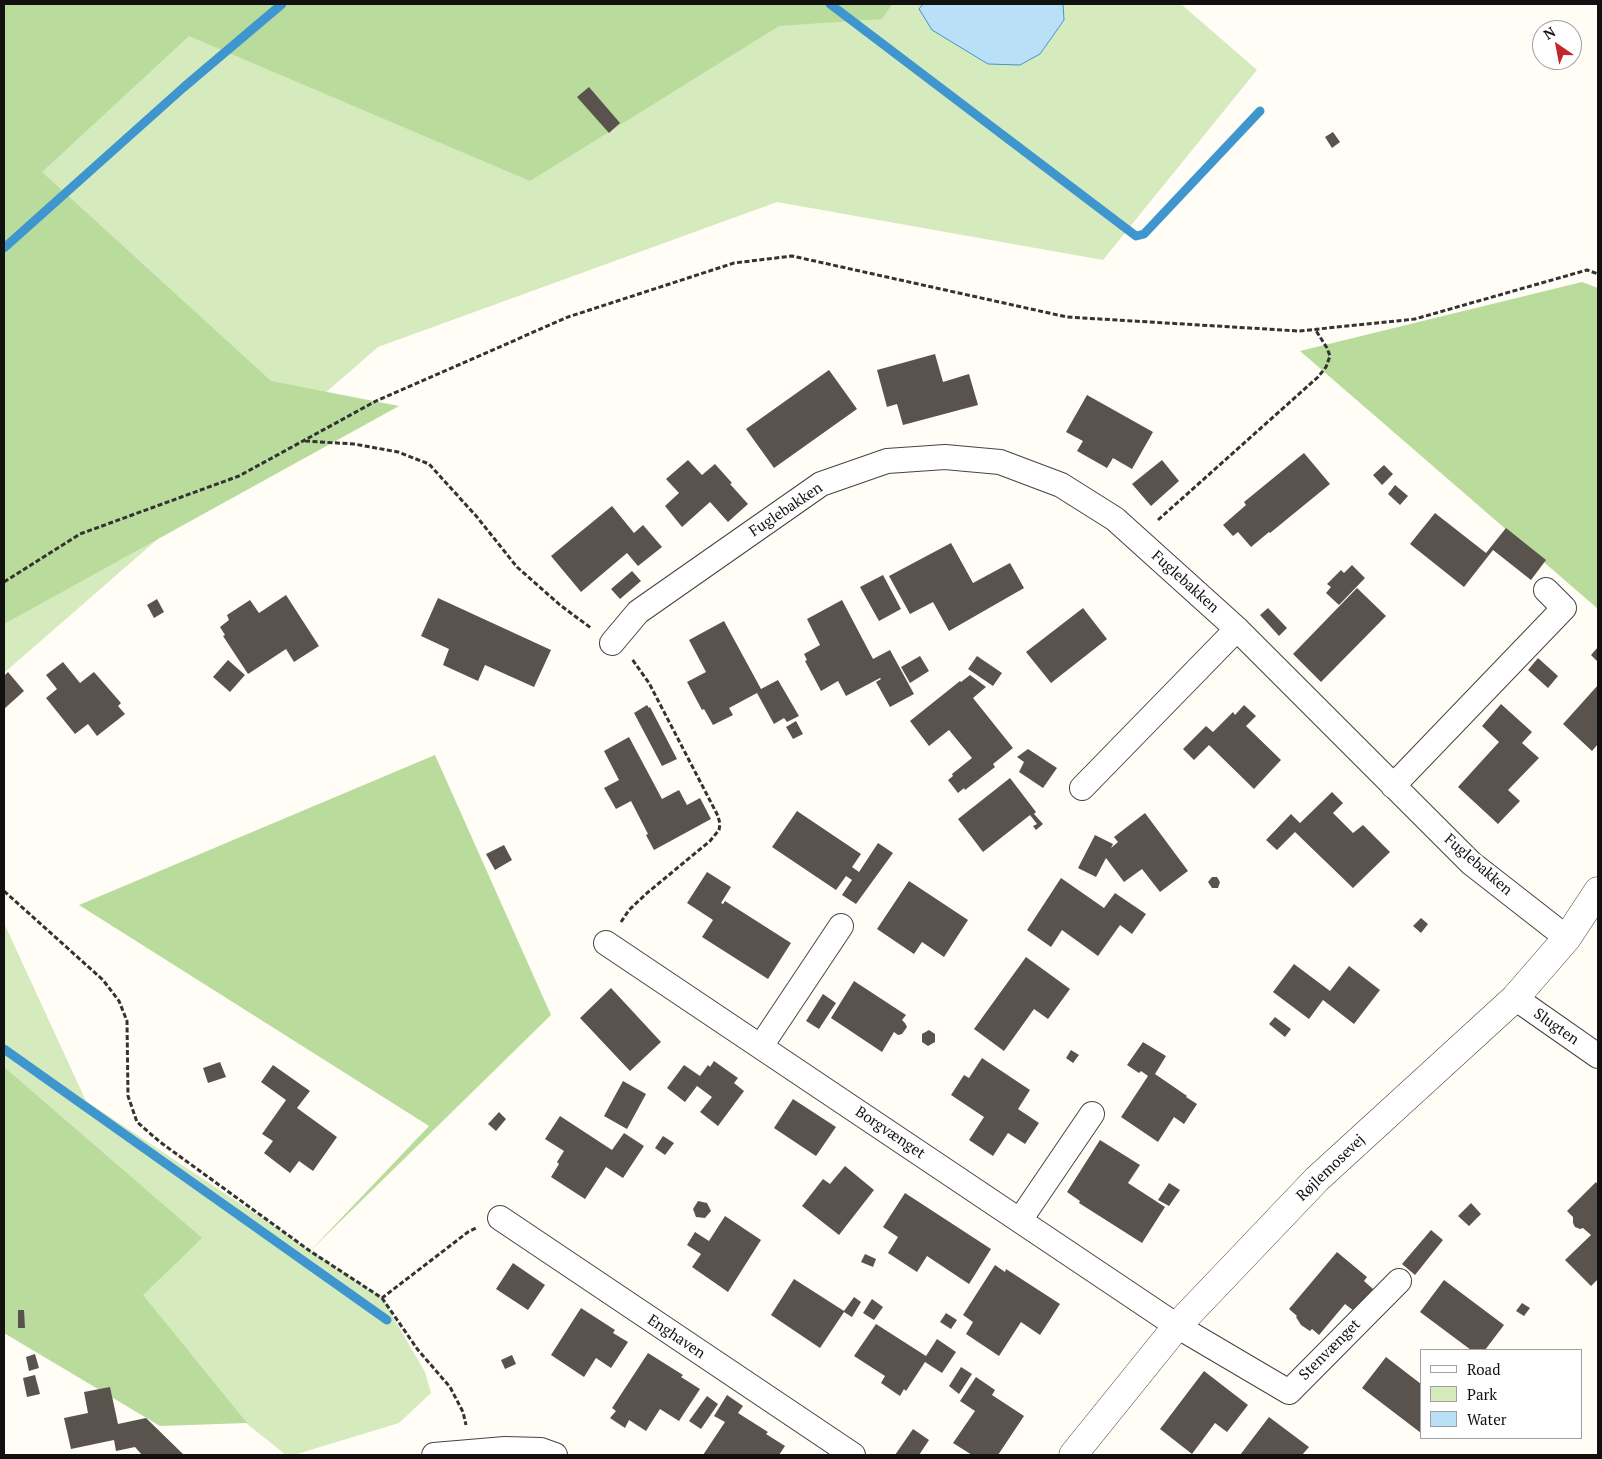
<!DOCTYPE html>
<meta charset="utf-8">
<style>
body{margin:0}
#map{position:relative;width:1602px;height:1459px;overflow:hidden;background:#fffdf5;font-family:"PT Serif",serif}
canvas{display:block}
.frame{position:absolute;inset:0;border:5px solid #111;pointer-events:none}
.legend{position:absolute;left:1420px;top:1349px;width:162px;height:90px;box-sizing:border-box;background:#fff;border:1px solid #a0a0a0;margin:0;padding:6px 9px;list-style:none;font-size:15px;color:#111}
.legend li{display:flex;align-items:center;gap:10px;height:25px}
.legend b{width:25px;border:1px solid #a0a0a0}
.north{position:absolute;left:1532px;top:20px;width:50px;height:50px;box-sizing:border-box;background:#fff;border:1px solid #a0a0a0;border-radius:50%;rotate:327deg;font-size:14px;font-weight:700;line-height:20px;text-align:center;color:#111}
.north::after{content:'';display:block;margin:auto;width:18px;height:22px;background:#c4262e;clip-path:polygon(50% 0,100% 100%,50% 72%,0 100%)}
</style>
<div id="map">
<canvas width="1602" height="1459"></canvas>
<div class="frame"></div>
<ul class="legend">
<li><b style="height:6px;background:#fff"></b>Road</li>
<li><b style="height:14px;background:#d5ebbd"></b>Park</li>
<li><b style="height:14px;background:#b9e0f7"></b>Water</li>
</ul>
<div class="north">N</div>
</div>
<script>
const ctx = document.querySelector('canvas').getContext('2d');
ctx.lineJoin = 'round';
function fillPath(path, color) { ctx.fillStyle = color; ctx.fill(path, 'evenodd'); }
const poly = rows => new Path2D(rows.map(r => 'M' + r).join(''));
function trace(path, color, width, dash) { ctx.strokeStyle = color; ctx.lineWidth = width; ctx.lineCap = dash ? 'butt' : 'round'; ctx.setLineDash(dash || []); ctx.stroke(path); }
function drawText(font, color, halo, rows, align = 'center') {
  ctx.font = font + ' "PT Serif",serif'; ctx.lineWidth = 5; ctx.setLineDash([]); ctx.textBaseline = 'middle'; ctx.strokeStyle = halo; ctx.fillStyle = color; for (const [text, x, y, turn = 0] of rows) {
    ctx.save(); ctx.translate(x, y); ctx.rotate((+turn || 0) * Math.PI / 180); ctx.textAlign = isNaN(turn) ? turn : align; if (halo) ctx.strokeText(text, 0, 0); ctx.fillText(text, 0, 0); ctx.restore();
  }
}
fillPath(poly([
 [4,4,923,4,919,9,1040,54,1064,20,1063,4,1181,4,1257,70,1103,260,777,202,378,347,4,673],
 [4,923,86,1101,382,1298,425,1372,431,1393,399,1423,294,1455,286,1455,4,1230]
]), '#d5ebbd');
fillPath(poly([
 [4,4,892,4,882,19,779,26,530,181,189,36,42,172,271,381,399,406,4,624],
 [1582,282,1598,288,1598,609,1300,351],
 [435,755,551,1015,310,1251,429,1126,79,905],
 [4,1067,202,1238,143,1295,247,1423,160,1426,4,1333]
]), '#b9dc9c');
const water = poly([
 [923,4,1063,4,1064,20,1040,54,1020,65,988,64,932,30,919,9,923,4]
]);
fillPath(water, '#b9e0f7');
trace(water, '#3f96cf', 1);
trace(poly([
 [830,4,1136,236,1144,234,1260,111],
 [4,248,184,87,282,4],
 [4,1049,387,1320]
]), '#3f96cf', 9);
fillPath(poly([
 [589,87,620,123,609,133,577,97],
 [1333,132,1340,142,1332,148,1325,137],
 [935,354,943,382,969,374,978,405,903,425,897,404,887,407,877,370],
 [829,370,857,409,774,468,746,429],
 [1087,395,1153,432,1132,469,1113,458,1107,468,1077,451,1083,441,1066,432],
 [1304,453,1330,484,1270,533,1269,532,1251,547,1238,532,1233,536,1223,525,1246,505,1244,502],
 [688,460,702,475,715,464,732,483,730,484,748,504,728,522,710,502,682,527,665,506,679,493,666,479],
 [1162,460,1179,481,1151,506,1132,484],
 [1384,465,1393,474,1382,485,1373,475],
 [1395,485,1408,496,1400,505,1388,494],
 [612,506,634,533,643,525,662,547,638,566,627,553,581,592,551,556],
 [1435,513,1486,553,1506,528,1546,560,1531,580,1493,550,1464,587,1410,544],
 [951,543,973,583,1010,563,1024,588,949,631,933,602,910,614,889,576],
 [1352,565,1365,578,1339,605,1326,593,1331,587,1327,584,1341,570,1344,573],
 [632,571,641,581,620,599,611,589],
 [883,575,901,609,879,621,860,587],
 [1357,588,1386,616,1321,682,1293,654],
 [286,595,319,646,294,662,286,649,248,674,223,636,225,635,220,627,229,620,227,615,250,600,259,613],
 [438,598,551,650,534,687,485,665,478,681,443,665,449,649,421,636],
 [157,599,164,612,154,618,147,605],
 [842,600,873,659,890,650,914,694,890,707,876,682,881,679,880,678,846,696,838,681,821,691,805,661,807,660,804,654,820,645,807,619],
 [1083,608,1107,639,1051,683,1026,652],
 [1268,608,1287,628,1279,636,1260,615],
 [724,621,761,689,778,680,799,716,787,722,784,718,774,724,757,693,729,708,733,715,713,725,704,709,702,710,687,682,706,672,689,640],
 [1598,647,1598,662,1591,655],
 [920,656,929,671,910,683,901,667],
 [977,656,1002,673,993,686,968,669],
 [1538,658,1558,676,1548,688,1528,670],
 [228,660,245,675,230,692,213,677],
 [63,662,80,683,94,672,121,703,118,706,125,714,97,736,88,724,75,734,46,698,57,689,46,675],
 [8,672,24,691,4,709,4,676],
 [970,675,986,687,973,698,1013,748,993,764,995,767,965,790,964,788,958,793,948,780,953,776,952,774,972,758,949,730,929,746,910,721,960,681,961,682],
 [1598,685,1598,744,1592,751,1563,724],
 [1501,704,1532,732,1522,743,1539,758,1508,790,1520,801,1498,824,1458,787,1499,742,1482,726],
 [647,705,649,708,650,707,677,759,662,766,634,713],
 [1244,705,1256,716,1246,726,1281,760,1254,789,1209,745,1194,760,1183,749,1206,726,1213,732,1233,712,1235,715],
 [796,721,803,734,793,739,786,727],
 [629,737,662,799,679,790,687,805,700,798,711,819,654,850,646,835,648,834,631,801,616,809,604,788,619,780,604,751],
 [1028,749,1057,768,1043,788,1019,772,1024,762,1017,757],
 [1010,778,1036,812,1034,814,1043,824,1036,830,1033,826,1037,824,1030,815,983,852,958,819],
 [1332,792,1343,803,1333,813,1353,833,1363,825,1390,852,1353,888,1295,832,1277,850,1266,840,1291,814,1300,823],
 [797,811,861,854,852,867,859,872,878,843,893,853,856,904,842,895,852,880,846,876,836,890,772,847],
 [1145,813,1188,871,1160,892,1142,869,1124,882,1106,858,1096,877,1078,868,1095,835,1113,844,1111,848,1118,842,1114,837],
 [504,845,512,860,495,870,486,854],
 [707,872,731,887,721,903,723,904,725,901,791,943,768,979,702,937,713,920,687,903],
 [1212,877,1217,877,1220,882,1218,888,1212,888,1208,882],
 [1061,878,1104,908,1115,893,1146,914,1132,934,1120,925,1098,956,1062,930,1051,947,1027,930],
 [909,881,968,920,944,957,922,942,914,954,877,929],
 [1421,918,1428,924,1421,933,1413,926],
 [1026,957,1070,989,1048,1019,1034,1009,1004,1051,974,1029],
 [1294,964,1330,991,1349,966,1380,990,1354,1024,1323,1000,1309,1019,1273,992],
 [854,981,906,1015,902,1020,905,1023,907,1027,902,1034,898,1035,894,1032,882,1052,831,1018],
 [611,988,661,1042,630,1071,580,1018],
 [823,994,836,1003,819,1029,806,1021],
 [1275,1017,1291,1029,1285,1037,1269,1024],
 [929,1030,935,1034,935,1042,928,1046,922,1042,922,1034],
 [1143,1042,1166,1056,1155,1074,1187,1096,1186,1097,1197,1104,1184,1124,1174,1117,1158,1142,1121,1117,1148,1076,1141,1071,1139,1073,1127,1065],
 [1071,1050,1079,1055,1073,1063,1066,1058],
 [982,1058,1030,1090,1018,1109,1039,1123,1025,1144,1008,1133,993,1156,969,1140,984,1117,951,1095,964,1075,969,1078],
 [714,1061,738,1078,734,1083,744,1091,718,1126,700,1112,712,1097,697,1086,685,1102,667,1088,684,1065,700,1076,708,1065,710,1067],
 [220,1062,226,1077,208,1083,203,1068],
 [273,1065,310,1091,297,1108,337,1137,313,1171,299,1161,290,1173,264,1153,273,1141,262,1134,286,1100,261,1082],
 [623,1081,646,1094,627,1129,604,1116],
 [793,1099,836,1127,816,1156,774,1128],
 [499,1112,506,1119,496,1131,488,1124],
 [560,1116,612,1150,624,1133,644,1146,623,1178,606,1167,585,1199,551,1177,559,1164,557,1162,564,1151,545,1139],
 [663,1136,674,1143,665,1155,655,1148],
 [1100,1140,1140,1165,1128,1183,1165,1207,1142,1243,1079,1203,1080,1201,1067,1192],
 [845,1166,874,1190,839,1235,802,1206,823,1179,830,1184],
 [1596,1182,1598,1185,1598,1279,1591,1286,1565,1260,1591,1235,1583,1228,1580,1229,1575,1227,1573,1223,1573,1217,1567,1211],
 [1169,1183,1180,1190,1169,1206,1158,1200],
 [905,1193,991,1249,969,1284,927,1256,917,1272,888,1253,898,1237,883,1227],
 [698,1201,707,1203,711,1211,705,1218,696,1217,693,1209],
 [1471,1203,1481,1214,1469,1226,1458,1216],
 [725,1216,761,1240,728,1292,692,1267,701,1254,687,1245,695,1232,709,1241],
 [1431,1230,1443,1240,1415,1275,1402,1264],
 [1337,1252,1367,1277,1364,1281,1373,1289,1354,1311,1345,1304,1319,1335,1312,1329,1310,1331,1301,1325,1296,1317,1297,1316,1289,1309],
 [865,1254,876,1259,873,1267,861,1262],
 [513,1263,545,1285,528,1310,496,1289],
 [995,1265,1005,1272,1006,1269,1060,1304,1040,1335,1021,1322,999,1356,966,1334,973,1322,963,1315],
 [794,1279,844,1311,854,1297,861,1302,852,1317,844,1312,820,1348,771,1315],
 [1444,1280,1504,1325,1485,1350,1471,1350,1420,1312],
 [872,1299,883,1307,874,1320,863,1313],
 [1522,1303,1530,1308,1524,1316,1516,1311],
 [581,1308,615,1330,613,1333,628,1342,611,1368,596,1358,584,1377,551,1355],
 [18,1310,24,1310,25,1328,18,1328],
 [946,1313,957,1320,951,1329,940,1322],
 [876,1324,926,1356,937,1339,956,1352,942,1373,925,1362,906,1391,904,1389,900,1396,881,1383,885,1376,854,1356],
 [648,1353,683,1375,681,1377,700,1389,679,1421,660,1409,646,1431,629,1420,625,1428,610,1418,616,1411,612,1408],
 [35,1354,39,1368,29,1371,26,1357],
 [512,1355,516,1364,505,1369,501,1360],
 [1386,1357,1421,1384,1421,1433,1362,1388],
 [961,1367,972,1374,959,1394,949,1386],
 [1204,1371,1248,1405,1227,1432,1215,1423,1192,1454,1160,1429],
 [35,1375,40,1394,27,1397,23,1378],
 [976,1377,995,1390,992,1395,1024,1416,998,1455,972,1455,953,1443,975,1411,960,1401],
 [110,1387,118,1424,146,1418,184,1455,142,1455,135,1447,116,1451,114,1440,71,1449,64,1418,88,1413,84,1392],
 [727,1395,743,1406,738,1413,768,1432,766,1434,785,1446,779,1455,703,1455,725,1422,714,1416],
 [707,1396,718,1404,701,1429,689,1421],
 [1269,1417,1309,1447,1302,1455,1240,1455],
 [913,1429,929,1440,919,1455,895,1455]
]), '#5a524d');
const minor = poly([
 [612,643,638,612,821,484,887,461,945,457,1000,462,1061,485,1115,519,1237,629,1471,863,1567,938],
 [1393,786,1564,608,1546,590],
 [1082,788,1237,629],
 [606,943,1177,1326,1289,1392,1399,1281],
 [1515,998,1598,1056],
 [761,1046,841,926],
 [500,1218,853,1455],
 [1020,1220,1092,1114],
 [434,1455,505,1449,541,1450,555,1455]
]);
const tertiary = poly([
 [1073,1455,1177,1326,1317,1179,1515,998,1567,938,1598,891]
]);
trace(minor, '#444', 26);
trace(tertiary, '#444', 29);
trace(poly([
 [305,441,354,444,398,452,429,464,477,517,517,567,560,605,591,628],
 [1158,520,1318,377,1326,367,1330,356,1327,348,1315,329],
 [4,582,80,534,239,476,376,401,568,317,734,263,792,256,1067,317,1299,331,1415,319,1587,270,1598,274],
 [4,891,103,980,119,1001,127,1021,128,1096,137,1122,160,1142,310,1251,382,1298,468,1232,476,1228],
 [621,922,629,910,647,893,710,841,719,830,720,824,718,816,649,683,632,659],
 [382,1298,418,1350,450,1387,463,1412,466,1425]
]), '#333', 3, [5, 2.5]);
trace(minor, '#fff', 24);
trace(tertiary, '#fff', 28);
drawText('15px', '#111', '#fff', [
 ["Fuglebakken",786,510,-34],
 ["Fuglebakken",1185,582,42],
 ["Fuglebakken",1478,865,41],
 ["Slugten",1556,1027,35],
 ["Borgvænget",890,1133,34],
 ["Røjlemosevej",1331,1168,-44],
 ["Enghaven",676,1337,34],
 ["Stenvænget",1330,1350,-45]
]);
</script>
